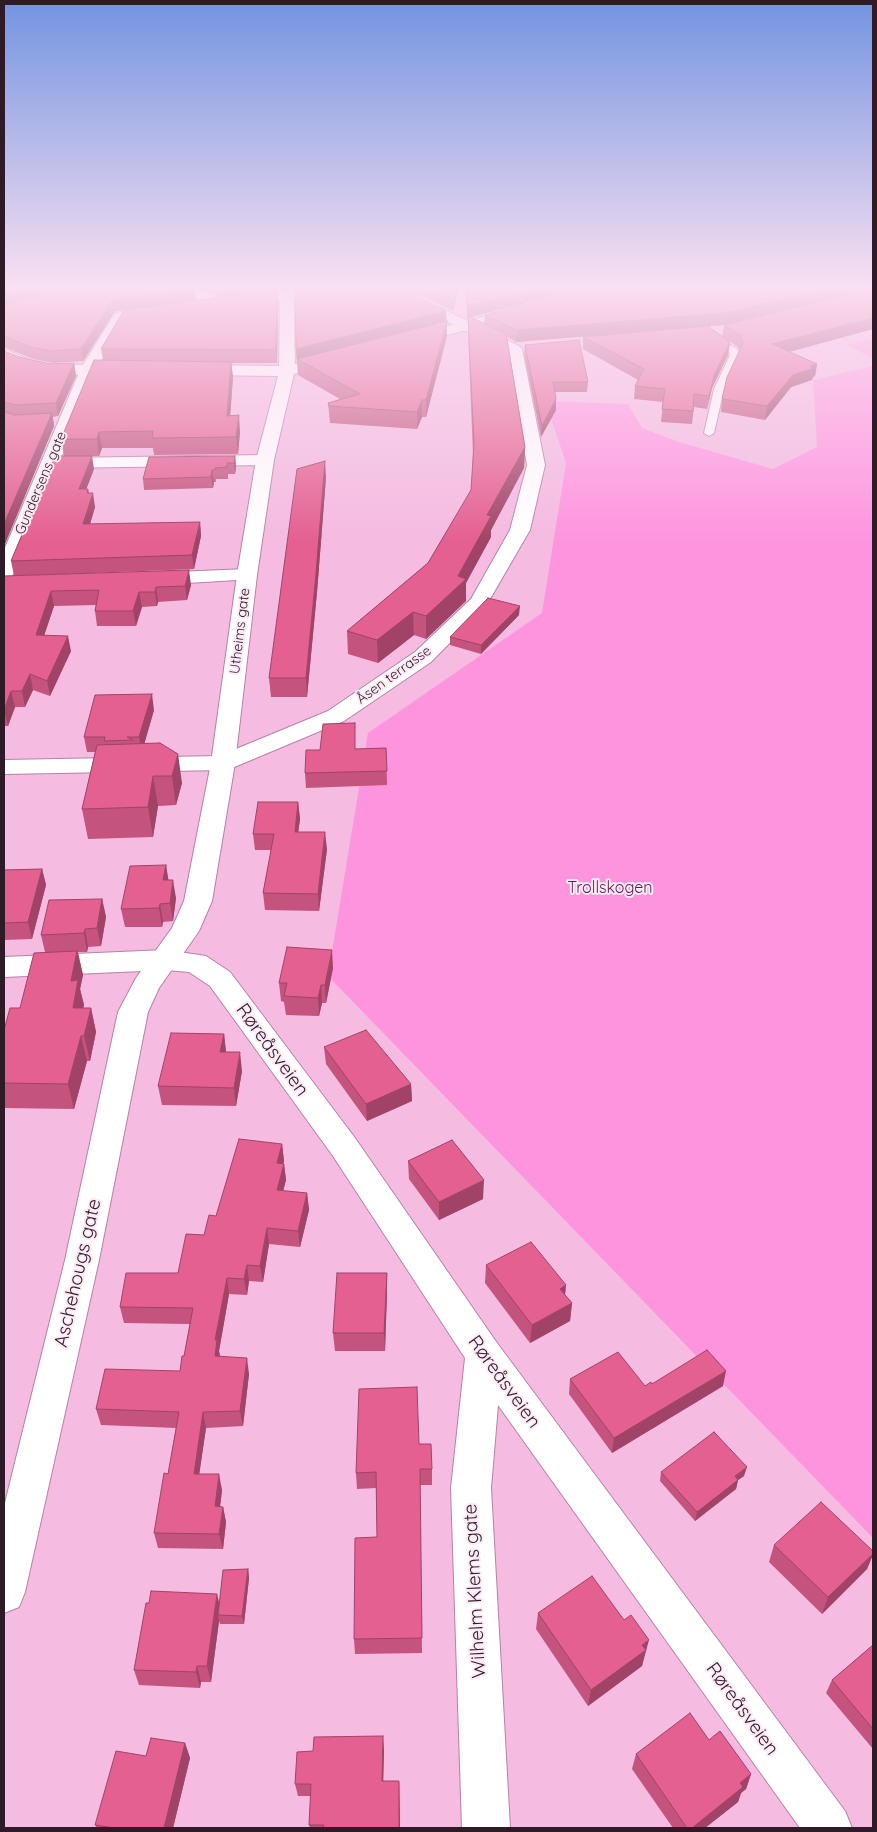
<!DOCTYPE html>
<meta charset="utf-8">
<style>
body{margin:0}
#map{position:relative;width:877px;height:1832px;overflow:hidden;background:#f5bbe1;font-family:Quicksand,sans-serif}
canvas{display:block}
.frame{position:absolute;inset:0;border:5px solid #2f1a28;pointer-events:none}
</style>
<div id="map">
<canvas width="877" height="1832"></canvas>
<div class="frame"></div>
</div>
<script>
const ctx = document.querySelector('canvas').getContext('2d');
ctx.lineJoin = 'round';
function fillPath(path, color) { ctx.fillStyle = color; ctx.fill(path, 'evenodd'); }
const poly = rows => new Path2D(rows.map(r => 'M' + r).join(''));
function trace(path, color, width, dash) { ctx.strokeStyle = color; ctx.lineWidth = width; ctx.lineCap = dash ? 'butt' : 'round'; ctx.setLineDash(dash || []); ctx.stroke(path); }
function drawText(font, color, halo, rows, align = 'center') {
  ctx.font = font + ' Quicksand,sans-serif'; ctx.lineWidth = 4; ctx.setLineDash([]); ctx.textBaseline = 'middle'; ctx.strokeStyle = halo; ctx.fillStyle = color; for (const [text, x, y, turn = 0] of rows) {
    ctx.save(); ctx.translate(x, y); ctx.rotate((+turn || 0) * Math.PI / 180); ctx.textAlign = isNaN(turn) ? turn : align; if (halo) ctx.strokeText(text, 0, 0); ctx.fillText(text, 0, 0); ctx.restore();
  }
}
fillPath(poly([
 [873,338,873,359,847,345],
 [873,366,873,1538,328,976,368,733,542,613,566,463,545,401,628,404,642,428,679,442,773,469,817,447,813,380]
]), '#fe94de');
const lane = poly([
 [709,331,737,349,740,355,724,389,714,433,709,436,704,433,714,389,730,355,729,352,706,336,704,334,709,331]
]);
const street = poly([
 [175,286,192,286,223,301,225,304,223,307,213,307,177,289,175,286],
 [310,286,335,286,333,289,294,298,295,371,293,374,281,374,279,371,280,300,241,305,236,304,234,301,236,298,241,297,310,286],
 [378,286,396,286,519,346,522,349,545,465,530,530,486,606,431,662,344,721,232,768,223,770,4,774,4,760,219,756,328,711,415,652,471,599,510,530,527,465,507,351,380,289,378,286],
 [159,307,164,308,166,311,164,314,125,320,97,368,61,458,265,455,271,456,274,460,271,464,265,465,56,468,14,573,11,577,4,579,4,550,81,368,115,313,159,307],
 [247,569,254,571,257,575,254,579,153,585,146,583,143,579,146,575,153,573,247,569],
 [166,950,206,956,230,972,355,1138,497,1343,845,1811,852,1828,800,1828,498,1405,491,1488,510,1828,462,1828,451,1488,465,1358,333,1156,210,986,189,972,166,970,4,977,4,957,166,950]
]);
const secondary = poly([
 [521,307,526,308,528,311,526,314,410,345,405,343,402,340,405,337,521,307],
 [4,349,32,361,53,365,126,364,132,366,134,369,132,372,126,374,53,375,22,368,4,360,4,349],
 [303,362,309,364,311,367,309,370,294,374,274,460,257,575,235,763,212,901,199,931,159,988,148,1012,99,1260,25,1592,19,1607,4,1613,4,1507,65,1260,118,1012,136,978,172,928,184,901,211,763,237,575,256,460,278,376,194,375,188,373,186,370,188,367,194,365,287,366,303,362]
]);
trace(lane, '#b881a6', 2);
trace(street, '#b881a6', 2);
trace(secondary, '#b881a6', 2);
fillPath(lane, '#fff');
fillPath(street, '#fff');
fillPath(secondary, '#fff');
fillPath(poly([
 [4,286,189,286,194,288,196,300,139,308,277,290,278,302,277,363,231,363,233,377,230,416,240,432,238,454,154,455,153,448,102,448,99,456,64,456,61,439,103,360,101,349,124,310,115,311,83,361,53,363,33,359,4,347],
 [196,286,302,286,287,289,219,297],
 [400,286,459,286,453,311],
 [466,286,594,286,471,317,484,323,485,315,873,286,873,329,789,352,817,364,815,376,813,377,812,380,791,387,765,420,721,412,722,399,740,351,738,347,726,339,730,342,728,355,712,388,707,409,694,407,692,424,661,422,663,402,634,399,635,386,638,380,583,349,583,337,648,331,516,342,507,337,525,447,524,468,491,530,491,537,466,583,466,601,426,639,414,635,378,663,348,654,347,631,428,563,471,490,473,454,468,334,468,318,467,318],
 [724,325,722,337,708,326],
 [446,311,447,336,426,417,422,417,417,429,330,423,328,403,340,399,298,375,296,349],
 [525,345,588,382,587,392,555,392,556,410,541,437,524,355],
 [4,351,19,357,50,364,74,363,76,376,58,416,53,417,54,426,4,546],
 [235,456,236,467,235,474,228,474,228,479,216,479,216,482,214,482,213,488,144,490,143,479],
 [94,469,86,489,88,489,89,493,95,507,90,524,200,522,201,536,194,569,14,576,11,561],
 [326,477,317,592,307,697,271,697,269,678],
 [4,576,191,585,187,600,158,602,157,606,142,607,136,626,97,626,95,611,96,605,54,606,44,635,71,651,50,696,33,690,25,707,15,707,8,726,4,726],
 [519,615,481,654,450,645,450,637],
 [154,710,144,744,182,783,176,805,158,806,153,837,88,839,82,809,95,752,87,752,84,737],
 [386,748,387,785,306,788,305,773,356,749],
 [298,802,300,819,298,832,327,849,319,911,265,910,263,893,271,850,255,850,253,834],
 [166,865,168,880,176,898,173,921,163,922,162,927,125,927,121,909],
 [42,869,46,885,32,939,4,940,4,870],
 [102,899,106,917,101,946,88,947,87,952,78,952,83,975,80,989,84,1005,83,1008,91,1008,96,1032,90,1061,87,1061,74,1109,4,1108,4,1030,20,1008,45,952,41,935],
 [333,968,326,1003,322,1003,319,1016,286,1015,284,1002,281,1001,279,983],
 [224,1034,226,1052,242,1071,236,1106,162,1105,158,1086],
 [324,1047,411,1084,412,1101,367,1121,326,1064],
 [282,1144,284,1161,283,1164,284,1164,286,1180,283,1191,307,1193,309,1210,300,1247,269,1244,263,1282,249,1281,247,1295,229,1294,219,1351,220,1356,249,1374,243,1426,206,1428,199,1474,222,1490,220,1507,223,1507,226,1522,223,1549,158,1548,154,1533,168,1474,176,1428,101,1425,96,1409,180,1371,184,1356,190,1324,124,1323,120,1307,178,1273,204,1235,216,1216],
 [408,1161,483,1199,439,1220,409,1179],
 [486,1265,566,1285,565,1295,572,1303,570,1321,530,1343,485,1283],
 [387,1273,387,1291,385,1351,335,1351,333,1333],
 [570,1379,645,1386,652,1384,723,1386,612,1453,569,1394],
 [419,1444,432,1469,432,1485,420,1485,422,1653,355,1654,354,1639,377,1537,376,1488,357,1489,356,1473],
 [661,1472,744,1476,738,1480,736,1489,695,1521,660,1481],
 [774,1545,873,1551,873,1555,867,1569,822,1614,769,1562],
 [248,1569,249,1578,244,1624,220,1624,219,1621,211,1682,201,1682,200,1688,139,1685,134,1670,219,1604],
 [538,1613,624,1620,645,1656,644,1656,642,1666,588,1706,536,1629],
 [873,1645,873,1749,826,1693,832,1680],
 [709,1740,751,1774,746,1789,741,1793,738,1802,705,1828,673,1828,632,1769,636,1754],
 [185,1743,190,1758,173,1828,97,1828,95,1825],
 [384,1749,383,1781,399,1781,400,1828,310,1828,309,1825,311,1796,298,1796,295,1784]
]), '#c4537d');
fillPath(poly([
 [42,286,63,286,63,288,42,298,4,307,4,294],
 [218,286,302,286,287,289,219,297],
 [456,286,459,286,453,311,453,300],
 [549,286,594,286,467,318,467,306],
 [839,286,873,286,873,289,724,325,516,342,517,330],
 [194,288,196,300,115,311,83,361,81,349,113,299],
 [277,290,278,302,277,363,276,350],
 [446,311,447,336,426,417,426,400,297,359,297,362,296,349],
 [873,318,873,329,770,357,772,344],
 [730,342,728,355,712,388,707,409,709,396,714,375],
 [231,362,233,377,229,432,227,416],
 [74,363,76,376,58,416,56,403],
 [817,364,815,376,813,377,812,380,791,387,765,420,767,406,793,375,810,366],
 [556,399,556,410,541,437,542,426],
 [422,400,422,417,417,429,417,412],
 [52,413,54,426,4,546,4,524],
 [239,415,240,432,238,454,236,437],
 [99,432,102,448,99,456,97,439],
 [525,447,524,468,491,530,491,537,466,583,466,601,426,639,426,616,458,576,487,515],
 [92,456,94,469,81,503,79,489],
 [235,456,236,467,235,474,234,463],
 [325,461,326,477,317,592,307,697,306,678],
 [212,470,214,482,213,488,211,477],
 [88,489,90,502,93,493,95,507,86,538,83,524,87,493],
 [200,522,201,536,194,569,192,555],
 [189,570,191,585,187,600,185,586],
 [156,587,158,602,157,606,155,592],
 [51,591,54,606,39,651,36,635],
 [139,592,142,607,136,626,133,611],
 [520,606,519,615,481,654,481,645],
 [413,612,414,635,378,663,377,640],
 [68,636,71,651,50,696,47,681],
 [30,674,33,690,25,707,22,691],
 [11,691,15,707,8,726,4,710],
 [152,694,154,710,142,752,139,737],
 [178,754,182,783,176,805,172,776],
 [153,776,158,806,153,837,148,807],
 [298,802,300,819,296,849,295,832],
 [325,832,327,849,319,911,318,894],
 [166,865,169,883,163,880],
 [42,869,46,885,32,939,28,922],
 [173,880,176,898,173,921,170,903],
 [102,899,106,917,101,946,97,928],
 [160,904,163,922,162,927,159,908],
 [85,929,88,947,87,952,84,933],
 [332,950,333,968,326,1003,325,985],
 [77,951,83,975,80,989,84,1005,78,1033,73,1008,71,981],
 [321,985,322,1003,319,1016,318,998],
 [91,1008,96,1032,90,1061,84,1036],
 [224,1034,226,1052,220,1052],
 [81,1036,87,1061,74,1109,68,1084],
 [240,1052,242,1071,236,1106,234,1088],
 [411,1084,412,1101,367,1121,366,1104],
 [282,1144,284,1161,279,1180,277,1163],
 [284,1164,286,1180,279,1207,277,1190],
 [484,1180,483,1199,439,1220,439,1202],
 [307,1193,309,1210,300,1247,298,1231],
 [267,1228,269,1244,263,1282,260,1266],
 [247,1265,249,1281,247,1295,244,1279],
 [387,1273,387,1291,385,1351,384,1333],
 [227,1278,229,1294,219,1351,220,1356,215,1356,215,1340],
 [566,1285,564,1303,560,1289],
 [572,1303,570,1321,530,1343,532,1325],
 [247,1358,249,1374,243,1426,240,1411],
 [726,1371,723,1386,612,1453,614,1438],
 [203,1412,206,1428,197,1490,194,1474],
 [747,1467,744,1476,738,1480,736,1489,695,1521,697,1512,735,1476],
 [219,1474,222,1490,218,1522,215,1506],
 [223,1507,226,1522,223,1549,219,1534],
 [873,1554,867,1569,822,1614,828,1597],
 [248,1569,249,1578,244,1624,242,1616],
 [217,1594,221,1610,218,1615,219,1621,211,1682,207,1666],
 [649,1640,642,1666,588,1706,591,1690,642,1645],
 [197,1666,201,1682,200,1688,196,1672],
 [383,1736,384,1749,383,1793,382,1781],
 [185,1743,190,1758,173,1828,164,1828],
 [751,1774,746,1789,741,1793,738,1802,705,1828,692,1828,740,1783],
 [399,1781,400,1828,399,1828]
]), '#a04366');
const building = poly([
 [4,286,42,286,4,294,4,286],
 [64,286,189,286,194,288,113,299,81,349,51,351,30,347,4,336,4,304,48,294,64,286],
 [304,286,393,286,446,311,296,349,295,288,304,286],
 [424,286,456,286,453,300,424,286],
 [467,286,549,286,467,306,467,286],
 [598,286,839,286,725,313,517,330,485,315,598,286],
 [873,289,873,318,772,344,817,364,810,366,814,368,793,375,767,406,722,399,727,377,743,343,740,335,724,325,873,289],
 [277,290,276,350,101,349,124,310,277,290],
 [468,316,506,334,525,447,487,515,491,516,458,576,466,579,426,616,413,612,377,640,347,631,428,563,471,490,474,443,468,316],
 [447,321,426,400,422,400,417,412,329,406,328,403,360,394,297,359,447,321],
 [708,326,730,342,714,375,709,396,694,394,693,411,662,409,665,389,635,386,644,369,583,337,708,326],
 [579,340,588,382,553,382,556,399,542,426,525,345,579,340],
 [4,351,19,357,50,364,74,363,56,403,16,405,4,402,4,351],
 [94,360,231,362,227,416,239,415,236,437,152,438,153,431,99,432,97,439,61,439,94,360],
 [4,412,15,415,52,413,4,524,4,412],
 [55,456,92,456,79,489,88,489,87,493,93,493,83,524,200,522,192,555,11,561,55,456],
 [235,456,234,463,227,463,227,467,215,468,215,470,212,470,211,477,143,479,149,457,235,456],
 [325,461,316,574,306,678,269,678,297,469,325,461],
 [189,570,185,586,156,587,155,592,139,592,133,611,95,611,99,590,51,591,36,635,68,636,47,681,30,674,22,691,11,691,4,710,4,576,189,570],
 [488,598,520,606,481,645,450,637,488,598],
 [152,694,139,737,127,737,133,740,104,741,105,737,84,737,95,695,152,694],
 [355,723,355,749,386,748,387,771,305,773,306,750,320,750,323,724,355,723],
 [160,743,178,754,172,776,153,776,148,807,82,809,97,745,160,743],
 [258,802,298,802,295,832,325,832,318,894,263,893,274,834,253,834,258,802],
 [166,865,163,880,173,880,170,903,160,904,159,908,121,909,130,866,166,865],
 [42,869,28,922,4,923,4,870,42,869],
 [102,899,97,928,85,929,84,933,41,935,49,900,102,899],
 [287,947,332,950,325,985,321,985,318,998,284,996,287,983,279,983,287,947],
 [77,951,71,981,78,980,73,1008,91,1008,84,1036,81,1036,68,1084,4,1083,4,1030,10,1008,20,1008,34,953,77,951],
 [366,1030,411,1084,366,1104,324,1047,366,1030],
 [171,1033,224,1034,220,1052,240,1052,234,1088,158,1086,171,1033],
 [239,1139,282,1144,277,1163,284,1164,277,1190,307,1193,298,1231,267,1228,260,1266,247,1265,244,1279,227,1278,215,1340,217,1340,215,1356,247,1358,240,1411,203,1412,194,1474,219,1474,215,1506,223,1507,219,1534,154,1533,164,1473,168,1474,179,1412,96,1409,105,1369,180,1371,182,1356,184,1356,193,1308,120,1307,126,1273,178,1273,186,1234,204,1235,209,1215,216,1216,239,1139],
 [452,1140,484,1180,439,1202,408,1161,452,1140],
 [531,1242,566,1285,560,1289,572,1303,532,1325,486,1265,531,1242],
 [337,1273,387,1273,384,1333,333,1333,337,1273],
 [707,1350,726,1371,614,1438,570,1379,618,1352,645,1386,651,1382,652,1384,707,1350],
 [417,1387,419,1444,431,1444,432,1469,420,1469,422,1638,354,1639,355,1538,377,1537,376,1472,356,1473,359,1389,417,1387],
 [714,1432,747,1467,735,1476,738,1480,697,1512,661,1472,714,1432],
 [821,1502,873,1551,873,1554,828,1597,774,1545,821,1502],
 [248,1569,242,1616,218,1615,223,1570,248,1569],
 [592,1576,624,1620,631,1615,649,1640,642,1645,646,1650,591,1690,538,1613,592,1576],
 [151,1591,217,1594,207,1666,197,1666,196,1672,134,1670,146,1603,149,1603,151,1591],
 [873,1645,873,1729,832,1680,873,1645],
 [690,1713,709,1740,720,1731,751,1774,740,1783,743,1787,692,1828,687,1828,636,1754,690,1713],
 [383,1736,382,1781,399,1781,399,1828,323,1828,324,1825,309,1825,311,1784,295,1784,297,1752,313,1751,314,1737,383,1736],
 [151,1738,185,1743,164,1828,115,1828,95,1825,116,1751,146,1756,151,1738]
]);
fillPath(building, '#e46091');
trace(building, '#a04366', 1);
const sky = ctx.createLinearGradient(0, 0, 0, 542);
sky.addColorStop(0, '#7394e1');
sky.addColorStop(0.53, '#fae0f2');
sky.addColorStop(1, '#fae0f200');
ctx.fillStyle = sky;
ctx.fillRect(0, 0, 877, 542);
drawText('14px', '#2f1a28', '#fdeaf6', [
 ["Gundersens gate",41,483,-67],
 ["Utheims gate",240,631,-83],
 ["Åsen terrasse",394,675,-36]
]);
drawText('16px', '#611a4f', '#fdeaf6', [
 ["Trollskogen",610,888]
]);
drawText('19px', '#2f1a28', '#fdeaf6', [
 ["Røreåsveien",272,1050,54],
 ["Aschehougs gate",78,1273,-77],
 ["Røreåsveien",504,1382,54],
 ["Wilhelm Klems gate",475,1591,-93],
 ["Røreåsveien",742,1709,54]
]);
</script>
